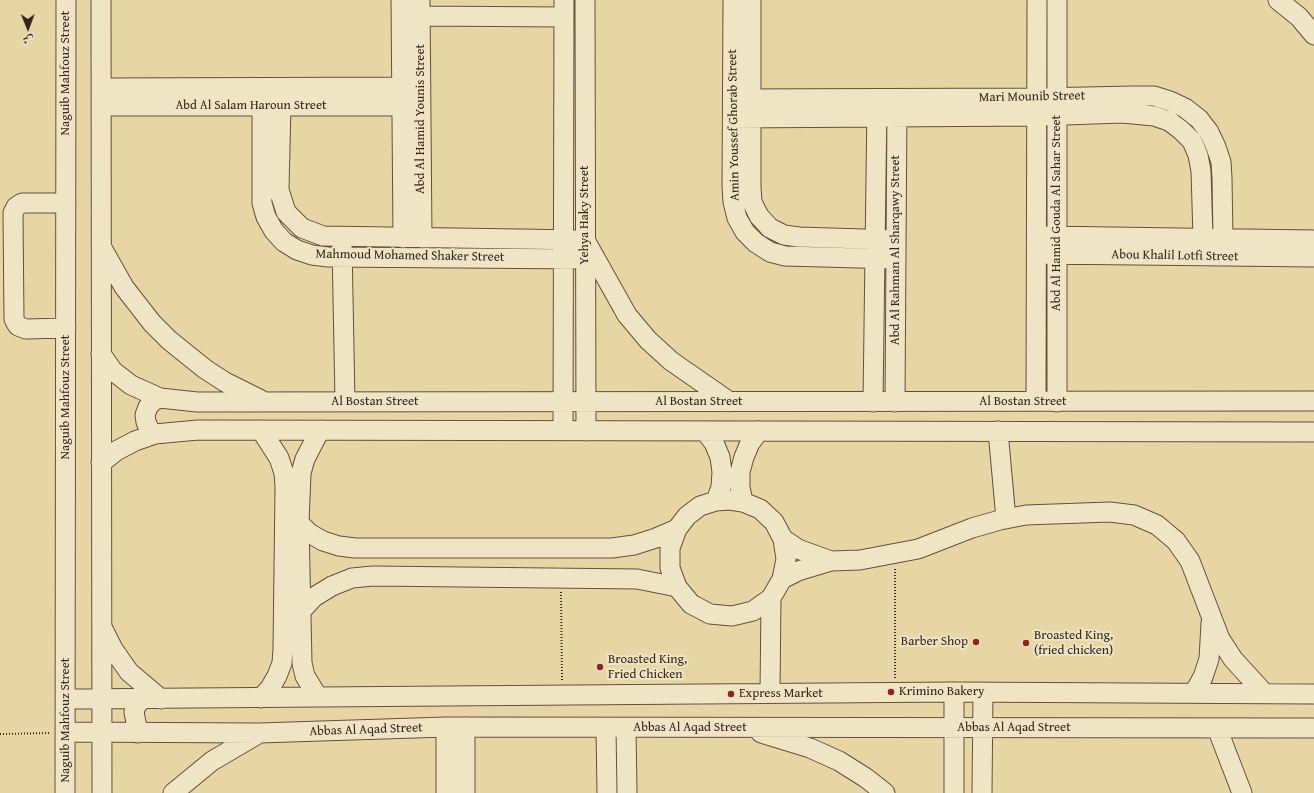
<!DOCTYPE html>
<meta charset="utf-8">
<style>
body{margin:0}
#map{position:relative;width:1314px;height:793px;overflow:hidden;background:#e7d6a4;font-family:"Gentium Book Plus",Amiri,serif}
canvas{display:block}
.north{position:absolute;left:8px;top:8px;width:40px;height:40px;-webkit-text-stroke:3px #efe4c4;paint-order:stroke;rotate:179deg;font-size:11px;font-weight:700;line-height:16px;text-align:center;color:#38241c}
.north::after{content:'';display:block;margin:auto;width:14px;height:18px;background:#38241c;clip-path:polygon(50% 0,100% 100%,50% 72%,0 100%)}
</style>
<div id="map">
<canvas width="1314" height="793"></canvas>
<div class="north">ش</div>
</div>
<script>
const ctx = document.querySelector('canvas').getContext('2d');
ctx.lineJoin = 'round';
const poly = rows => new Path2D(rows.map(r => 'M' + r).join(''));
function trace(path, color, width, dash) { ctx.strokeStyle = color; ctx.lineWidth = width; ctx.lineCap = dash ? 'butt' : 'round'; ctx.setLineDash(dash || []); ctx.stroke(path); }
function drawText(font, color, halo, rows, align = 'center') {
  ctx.font = font + ' "Gentium Book Plus",serif'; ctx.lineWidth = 4; ctx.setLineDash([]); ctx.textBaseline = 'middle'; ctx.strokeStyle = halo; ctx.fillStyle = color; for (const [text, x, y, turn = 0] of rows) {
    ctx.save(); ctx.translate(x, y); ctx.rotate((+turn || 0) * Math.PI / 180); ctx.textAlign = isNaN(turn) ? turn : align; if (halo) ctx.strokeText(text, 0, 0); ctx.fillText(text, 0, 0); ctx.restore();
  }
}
const minor = poly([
 [101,0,102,793],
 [401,0,403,238],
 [420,0,422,238],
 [585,0,586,431],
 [733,0,732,186,733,202,737,218,745,232,756,243,770,252,785,256,896,259],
 [751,0,751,187,752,202,759,216,770,228,784,235,799,237,896,240],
 [1278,0,1299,17,1314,35],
 [420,16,564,17],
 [101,88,421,87],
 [733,99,1037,98,1134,96,1154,96,1170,101,1185,108,1199,119,1209,132,1216,147,1221,162,1222,178,1223,239],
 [101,106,402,106],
 [262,106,262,203,266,217,274,231,284,242,297,250,312,255,328,257,585,259],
 [281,106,279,190,286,212,302,228,323,236,585,240,627,315,648,340,671,361,730,402],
 [733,118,1037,116,1122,113,1154,116,1169,121,1181,130,1192,141,1198,155,1201,171,1203,238],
 [66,203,22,203,16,207,13,213,14,319,16,323,18,326,26,329,66,328],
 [1045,236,1314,240],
 [342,244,345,402],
 [102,248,124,287,152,323,169,340,205,369,225,382,261,400],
 [1044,254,1314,257],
 [101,354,113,371,131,385,160,398,197,402,1314,401],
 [1036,401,1037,0],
 [873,402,877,104],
 [895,402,897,105],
 [1057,402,1057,0],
 [563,430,564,0],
 [705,431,714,443,720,457,722,472,721,487,716,501],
 [998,431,1006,519],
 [155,434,149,429,146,422,145,415,148,407,153,401,160,398],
 [101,463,116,451,135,441,155,434,198,430,1314,432],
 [743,502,740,487,740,472,744,457,750,443,759,431],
 [299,523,309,533,323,541,339,546,355,548,612,548,634,545,656,538,677,529],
 [783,539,798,549,831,561],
 [782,579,798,571,831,561,860,560,918,549,972,528,1000,520,1026,515,1110,512,1134,515,1157,525,1176,541,1190,561,1220,639,1233,659,1264,693],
 [300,612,314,597,332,586,352,578,373,576,637,579,677,587,691,604,710,614,732,616,753,611,771,598,782,579,786,559,783,539,774,522,760,509,743,502,729,500,716,501,700,506,687,516,677,529,670,548,670,568,677,587],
 [103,629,113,649,129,672,161,699],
 [954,692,954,793],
 [770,693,771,598],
 [1194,693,1203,677,1209,659,1211,623],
 [318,697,305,676,302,663,299,523,301,473,305,459,320,430],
 [261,698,270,688,277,676,282,663,283,649,285,487,284,473,279,458,261,430],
 [66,699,954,692,1314,694],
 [446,727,446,793],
 [465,727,465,793],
 [606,728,607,793],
 [626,728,627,793],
 [1217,728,1242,793],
 [65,732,259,733,446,727,1314,728],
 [138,733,134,712,137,704,143,699],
 [761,733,810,748,839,761,866,778,885,793],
 [65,793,66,0],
 [173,793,212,761,258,734],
 [982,793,983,692]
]);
trace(minor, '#64503e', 21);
trace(poly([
 [561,592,562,680],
 [895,678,895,568],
 [0,734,51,733]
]), '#38241c', 2, [1, 2]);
trace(minor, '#efe4c4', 19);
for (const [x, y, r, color] of [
 [976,642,4,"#8f2418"],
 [1026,643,4,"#8f2418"],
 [600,667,4,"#8f2418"],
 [891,692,4,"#8f2418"],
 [731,694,4,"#8f2418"]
]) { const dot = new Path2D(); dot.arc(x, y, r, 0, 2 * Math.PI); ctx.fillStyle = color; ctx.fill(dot); trace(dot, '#efe4c4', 1.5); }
drawText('13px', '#38241c', '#efe4c4', [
 ["Naguib Mahfouz Street",66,73,-90],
 ["Mari Mounib Street",1032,97,-1],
 ["Abd Al Salam Haroun Street",251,106],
 ["Abd Al Hamid Younis Street",421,119,-90],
 ["Amin Youssef Ghorab Street",734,125,-91],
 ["Abd Al Hamid Gouda Al Sahar Street",1057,213,-90],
 ["Yehya Haky Street",585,215,-90],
 ["Abd Al Rahman Al Sharqawy Street",896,250,-90],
 ["Mahmoud Mohamed Shaker Street",410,256,1],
 ["Abou Khalil Lotfi Street",1175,256,1],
 ["Naguib Mahfouz Street",66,397,-90],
 ["Al Bostan Street",375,402],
 ["Al Bostan Street",699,402],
 ["Al Bostan Street",1023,402],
 ["Naguib Mahfouz Street",66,720,-90],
 ["Abbas Al Aqad Street",690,728],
 ["Abbas Al Aqad Street",1014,728],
 ["Abbas Al Aqad Street",366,730,-2]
]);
drawText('13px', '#38241c', '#efe4c4', [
 ["Broasted King,",1034,636],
 ["(fried chicken)",1034,651],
 ["Barber Shop",968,642,"right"],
 ["Broasted King,",608,660],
 ["Fried Chicken",608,675],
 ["Krimino Bakery",899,692],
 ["Express Market",739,694]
], 'left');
</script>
